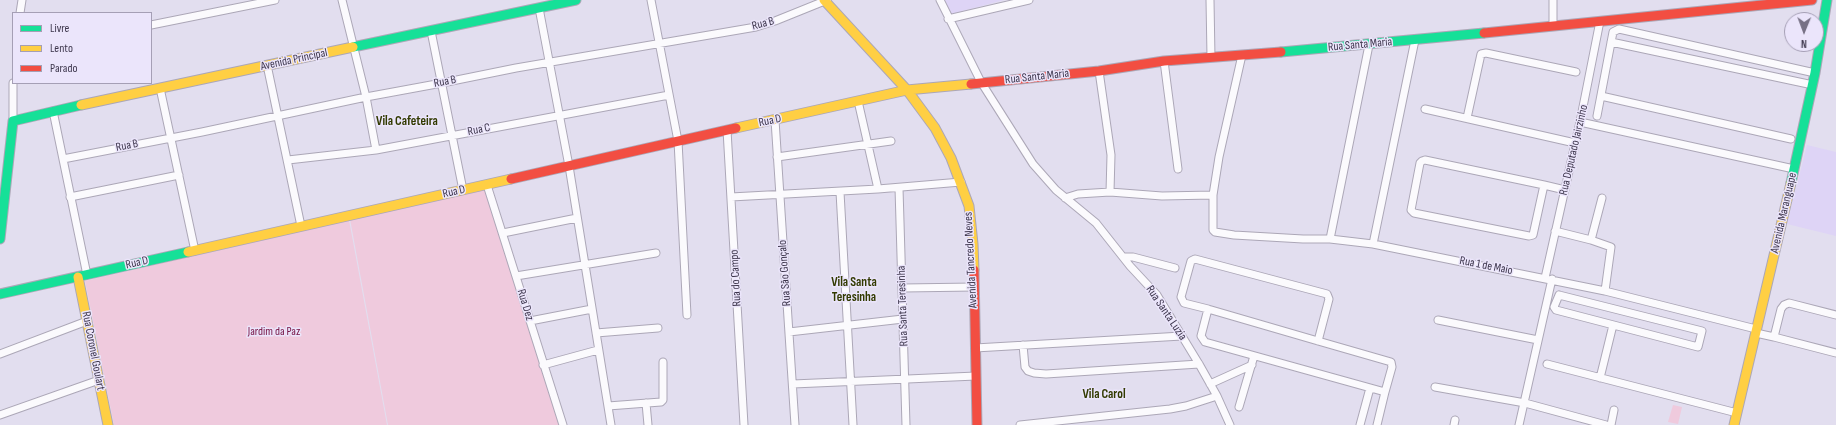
<!DOCTYPE html>
<meta charset="utf-8">
<style>
body{margin:0}
#map{position:relative;width:1836px;height:425px;overflow:hidden;background:#e2deef;font-family:"Sofia Sans Condensed",sans-serif}
canvas{display:block}
.legend{position:absolute;left:12px;top:12px;width:140px;height:72px;box-sizing:border-box;background:#ebe5fb;border:1px solid #a59fb5;margin:0;padding:5px 7px;list-style:none;font-size:12px;color:#3d364c}
.legend li{display:flex;align-items:center;gap:8px;height:20px}
.legend b{width:20px;border:1px solid #a59fb5}
.north{position:absolute;left:1784px;top:12px;width:40px;height:40px;box-sizing:border-box;background:#ebe5fb;border:1px solid #a59fb5;border-radius:50%;rotate:181deg;font-size:11px;font-weight:700;line-height:16px;text-align:center;color:#3d364c}
.north::after{content:'';display:block;margin:auto;width:14px;height:18px;background:#777185;clip-path:polygon(50% 0,100% 100%,50% 72%,0 100%)}
</style>
<div id="map">
<canvas width="1836" height="425"></canvas>
<ul class="legend">
<li><b style="height:5px;background:#16e098"></b>Livre</li>
<li><b style="height:5px;background:#ffcf43"></b>Lento</li>
<li><b style="height:5px;background:#f24e42"></b>Parado</li>
</ul>
<div class="north">N</div>
</div>
<script>
const ctx = document.querySelector('canvas').getContext('2d');
ctx.lineJoin = 'round';
function fillPath(path, color) { ctx.fillStyle = color; ctx.fill(path, 'evenodd'); }
const poly = rows => new Path2D(rows.map(r => 'M' + r).join(''));
function trace(path, color, width, dash) { ctx.strokeStyle = color; ctx.lineWidth = width; ctx.lineCap = dash ? 'butt' : 'round'; ctx.setLineDash(dash || []); ctx.stroke(path); }
function drawText(font, color, halo, rows, align = 'center') {
  ctx.font = font + ' "Sofia Sans Condensed",sans-serif'; ctx.lineWidth = 3; ctx.setLineDash([]); ctx.textBaseline = 'middle'; ctx.strokeStyle = halo; ctx.fillStyle = color; for (const [text, x, y, turn = 0] of rows) {
    ctx.save(); ctx.translate(x, y); ctx.rotate((+turn || 0) * Math.PI / 180); ctx.textAlign = isNaN(turn) ? turn : align; if (halo) ctx.strokeText(text, 0, 0); ctx.fillText(text, 0, 0); ctx.restore();
  }
}
fillPath(poly([
 [945,0,1004,0,951,14],
 [1807,145,1836,152,1836,236,1787,224]
]), '#ded4f6');
fillPath(poly([
 [486,188,560,425,388,425,350,219],
 [349,220,387,425,114,425,85,281],
 [1673,405,1682,407,1678,424,1668,422]
]), '#efcadd');
const street = poly([
 [342,0,366,97,376,150],
 [651,0,678,141,687,315],
 [940,0,981,82,1033,164,1056,190,1096,223,1130,266,1157,295,1199,364,1217,396,1230,425],
 [1210,0,1211,57],
 [1553,0,1553,26],
 [539,8,569,166,611,425],
 [20,13,22,0],
 [948,19,1029,0],
 [151,25,275,0],
 [431,31,463,190],
 [1611,42,1813,85],
 [1242,55,1219,157,1213,195,1213,230,1215,232,1234,235,1303,239,1330,239,1373,244,1605,291,1756,329],
 [1164,61,1178,169],
 [267,65,301,226],
 [1099,71,1111,155,1110,192],
 [160,88,195,251],
 [1601,96,1791,139],
 [858,101,878,189],
 [1425,109,1575,143],
 [53,111,87,275],
 [1597,116,1613,32,1619,29,1815,73],
 [1467,118,1481,54,1486,53,1576,72],
 [775,120,795,425],
 [13,121,13,83],
 [1580,122,1794,169],
 [727,130,744,425],
 [777,157,891,141],
 [63,159,202,132,366,97,442,83,516,68,756,27,775,21,827,0],
 [288,160,376,150,669,95],
 [1425,160,1544,185,1533,235,1529,236,1414,213,1411,210,1420,163,1422,161,1425,160],
 [487,185,563,425],
 [1544,185,1565,190],
 [899,188,906,425],
 [840,192,853,425],
 [70,197,179,175],
 [731,197,878,189,961,182],
 [1065,198,1078,194,1110,192,1162,196,1213,195],
 [1555,231,1591,240,1611,247,1605,291],
 [503,233,577,218],
 [1330,239,1369,45],
 [1591,240,1602,198],
 [1373,244,1415,40],
 [1124,257,1133,257,1175,268],
 [516,276,656,253],
 [1545,278,1580,122,1600,21],
 [903,288,974,287],
 [1559,295,1702,331,1698,347,1556,310,1554,307,1559,295],
 [1208,309,1201,336,1205,342,1385,392,1392,367,1391,362,1318,341,1208,309,1184,303,1181,297,1191,261,1195,259,1327,294,1329,299,1318,341],
 [1836,315,1789,303,1784,305,1781,309,1774,337,1836,353],
 [1438,320,1538,340],
 [530,321,592,309],
 [789,332,903,319],
 [596,333,658,328],
 [1756,333,1774,337],
 [1023,345,1025,367,1028,371,1034,373,1046,374,1199,364],
 [975,348,1182,336],
 [0,354,87,321],
 [1547,364,1737,413],
 [543,365,598,350],
 [1600,378,1613,325],
 [793,384,976,376],
 [1210,384,1252,365],
 [1435,387,1525,403,1606,425],
 [646,403,648,425],
 [608,406,661,402,663,400,663,362],
 [1239,407,1254,356],
 [0,415,99,380],
 [1020,425,1170,409,1186,406,1217,396],
 [1360,425,1370,388],
 [1377,425,1385,392],
 [1454,425,1455,420],
 [1519,425,1552,279],
 [1611,425,1614,410]
]);
const fast = poly([
 [353,47,576,0],
 [1281,52,1484,33],
 [1791,183,1815,73,1827,0],
 [0,239,13,121,81,105],
 [0,294,188,252]
]);
const slow = poly([
 [824,0,907,90,935,128,951,158,969,206,973,244,974,270],
 [81,105,353,47],
 [736,128,907,90,971,84],
 [188,252,511,179],
 [78,277,108,425],
 [1734,425,1791,183]
]);
const jam = poly([
 [1484,33,1812,0],
 [971,84,1099,71,1164,61,1281,52],
 [511,179,736,128],
 [974,270,977,425]
]);
trace(street, '#aca7b7', 9);
trace(fast, '#aca7b7', 11);
trace(slow, '#aca7b7', 11);
trace(jam, '#aca7b7', 11);
trace(street, '#fbfafd', 7);
trace(fast, '#16e098', 9);
trace(slow, '#ffcf43', 9);
trace(jam, '#f24e42', 9);
drawText('12px', '#3d364c', '#ebe5fb', [
 ["Rua B",763,24,-15],
 ["Rua Santa Maria",1360,45,-5],
 ["Avenida Principal",294,60,-12],
 ["Rua Santa Maria",1037,77,-6],
 ["Rua B",445,82,-11],
 ["Rua D",770,121,-12],
 ["Rua C",479,130,-11],
 ["Rua B",127,146,-11],
 ["Rua Deputado Jairzinho",1574,150,-77],
 ["Rua D",454,192,-13],
 ["Avenida Maranguape",1784,213,-77],
 ["Avenida Tancredo Neves",971,260,-93],
 ["Rua D",137,263,-13],
 ["Rua 1 de Maio",1486,266,11],
 ["Rua São Gonçalo",785,273,-94],
 ["Rua do Campo",736,278,-93],
 ["Rua Dez",525,305,73],
 ["Rua Santa Teresinha",903,306,-92],
 ["Rua Santa Luzia",1166,313,56],
 ["Rua Coronel Goulart",93,351,79]
]);
drawText('12px', '#740f40', '#ebe5fb', [
 ["Jardim da Paz",274,332]
]);
drawText('bold 13px', '#323a00', '#ebe5fb', [
 ["Vila Cafeteira",407,122],
 ["Vila Santa",854,283],
 ["Teresinha",854,298],
 ["Vila Carol",1104,395]
]);
</script>
